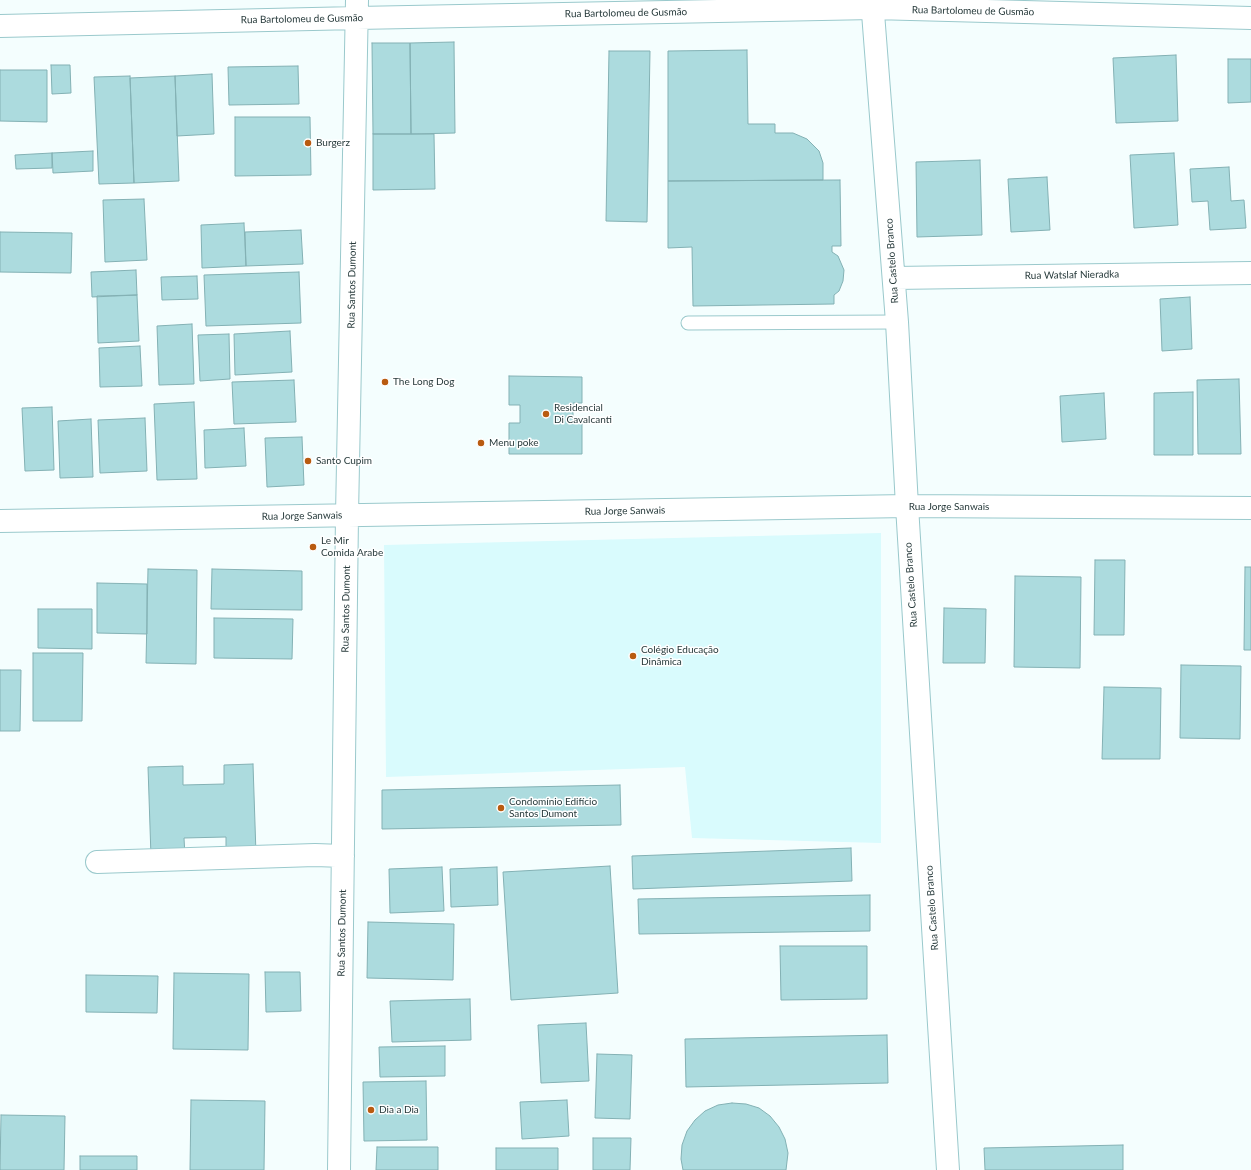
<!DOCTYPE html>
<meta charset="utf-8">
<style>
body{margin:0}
canvas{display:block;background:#f4fefe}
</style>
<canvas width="1251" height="1170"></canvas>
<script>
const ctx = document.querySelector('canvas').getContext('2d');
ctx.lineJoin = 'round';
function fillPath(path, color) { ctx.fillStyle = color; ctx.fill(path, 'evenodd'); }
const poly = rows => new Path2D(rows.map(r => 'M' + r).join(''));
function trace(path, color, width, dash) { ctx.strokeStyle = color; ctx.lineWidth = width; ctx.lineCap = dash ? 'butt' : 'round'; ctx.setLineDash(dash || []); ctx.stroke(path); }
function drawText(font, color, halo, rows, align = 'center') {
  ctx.font = font + ' Lato,sans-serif'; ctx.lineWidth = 3; ctx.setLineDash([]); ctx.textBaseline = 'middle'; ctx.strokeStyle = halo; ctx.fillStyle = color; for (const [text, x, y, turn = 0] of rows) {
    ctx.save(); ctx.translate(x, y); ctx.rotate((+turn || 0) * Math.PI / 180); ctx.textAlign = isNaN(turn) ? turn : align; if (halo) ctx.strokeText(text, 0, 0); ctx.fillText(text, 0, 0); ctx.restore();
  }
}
fillPath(poly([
 [881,533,881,843,692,838,685,767,386,777,384,545]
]), '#d9fbfd');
const building = poly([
 [454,42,455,133,411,134,410,43,454,42],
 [372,43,410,43,411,134,373,134,372,43],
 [747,50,748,124,775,124,775,133,793,133,807,139,819,151,823,163,823,180,668,181,668,51,747,50],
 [609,51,650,51,647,222,606,221,609,51],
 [1176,55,1178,121,1116,123,1113,58,1176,55],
 [1228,59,1251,59,1251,102,1228,103,1228,59],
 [51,65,70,65,71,93,52,94,51,65],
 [298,66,299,104,229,105,228,67,298,66],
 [0,70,47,70,47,122,0,121,0,70],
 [212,74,214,134,177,136,175,76,212,74],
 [130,76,134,183,99,184,94,77,130,76],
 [175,76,179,181,134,183,130,78,175,76],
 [235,117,310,117,311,175,235,176,235,117],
 [373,134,434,134,435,189,373,190,373,134],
 [93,151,93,171,53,173,52,153,93,151],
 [52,153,52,168,16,169,15,155,52,153],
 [1174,153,1178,225,1134,228,1130,155,1174,153],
 [980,160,982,235,917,237,916,162,980,160],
 [1229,167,1231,201,1244,200,1246,228,1210,230,1208,201,1192,202,1190,169,1229,167],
 [1047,177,1050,230,1011,232,1008,179,1047,177],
 [840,180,841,246,832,246,832,252,838,256,844,270,843,281,839,291,834,295,834,304,693,306,692,247,668,248,668,181,840,180],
 [144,199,147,260,105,262,103,200,144,199],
 [244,223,246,266,202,268,201,225,244,223],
 [301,230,303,264,246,266,245,232,301,230],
 [0,232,72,233,71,273,0,272,0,232],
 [136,270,137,295,92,297,91,272,136,270],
 [299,272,301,323,206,326,204,275,299,272],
 [197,276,198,299,162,300,161,277,197,276],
 [137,295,139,341,98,343,97,296,137,295],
 [1190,297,1192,349,1162,351,1160,299,1190,297],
 [192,324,194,384,159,385,157,326,192,324],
 [290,331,292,372,235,375,234,334,290,331],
 [229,334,230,379,200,381,198,335,229,334],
 [140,346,142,386,100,387,99,348,140,346],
 [509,376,582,377,582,403,573,403,573,423,582,423,582,454,509,454,509,423,520,423,520,405,509,405,509,376],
 [1239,379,1241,454,1198,454,1197,380,1239,379],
 [294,380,296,422,234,424,232,382,294,380],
 [1193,392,1193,455,1154,455,1154,393,1193,392],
 [1104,393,1106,439,1062,442,1060,396,1104,393],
 [194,402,197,479,157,480,154,404,194,402],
 [52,407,54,470,25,471,22,408,52,407],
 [145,418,147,471,100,473,98,420,145,418],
 [91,419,93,477,60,478,58,421,91,419],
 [244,428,246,466,205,468,204,430,244,428],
 [302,437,304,485,267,487,265,438,302,437],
 [1095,560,1125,560,1124,635,1094,635,1095,560],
 [1245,567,1251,567,1251,650,1244,650,1245,567],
 [148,569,197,570,196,664,146,663,148,569],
 [212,569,302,571,302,610,211,609,212,569],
 [1015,576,1081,577,1080,668,1014,667,1015,576],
 [97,583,147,584,147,634,97,633,97,583],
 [944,608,986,609,985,663,943,663,944,608],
 [38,609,92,609,92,649,38,648,38,609],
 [214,618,293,619,292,659,214,658,214,618],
 [33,653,83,653,82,721,33,721,33,653],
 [1181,665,1241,666,1240,739,1180,738,1181,665],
 [0,670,21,670,20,731,0,731,0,670],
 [1104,687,1161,688,1160,759,1102,759,1104,687],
 [253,764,256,854,226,854,226,837,184,838,185,856,151,857,148,767,183,766,183,785,224,784,224,765,253,764],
 [620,785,621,825,382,829,382,790,620,785],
 [851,848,852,881,633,889,632,856,851,848],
 [610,866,618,993,511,1000,503,872,610,866],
 [442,867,444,911,390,913,389,869,442,867],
 [497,867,498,905,451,907,450,869,497,867],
 [870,895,870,931,639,934,638,899,870,895],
 [368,922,454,924,453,980,367,978,368,922],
 [780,946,867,946,867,999,781,1000,780,946],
 [265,972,300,972,301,1011,266,1012,265,972],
 [174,973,249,974,248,1050,173,1049,174,973],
 [86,975,158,976,157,1013,86,1012,86,975],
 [470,999,471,1040,392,1042,390,1001,470,999],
 [586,1023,589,1081,541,1083,538,1025,586,1023],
 [887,1035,888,1083,686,1087,685,1039,887,1035],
 [445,1046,445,1076,380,1077,379,1047,445,1046],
 [597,1054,632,1055,630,1119,595,1118,597,1054],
 [426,1081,427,1140,364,1141,363,1082,426,1081],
 [191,1100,265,1101,264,1170,190,1170,191,1100],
 [567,1100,569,1136,522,1139,520,1102,567,1100],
 [732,1103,746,1104,759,1108,770,1116,779,1127,785,1139,788,1153,786,1170,683,1170,681,1159,682,1145,687,1131,695,1120,705,1111,718,1105,732,1103],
 [1,1115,65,1116,64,1170,0,1170,1,1115],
 [593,1138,631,1138,630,1170,593,1170,593,1138],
 [1123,1145,1123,1170,985,1170,984,1148,1123,1145],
 [377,1147,438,1147,438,1170,376,1170,377,1147],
 [496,1148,558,1148,558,1170,496,1170,496,1148],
 [80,1156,137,1156,137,1170,80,1170,80,1156]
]);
fillPath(building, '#acdbde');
trace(building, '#83b1b4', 1);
const service = poly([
 [688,323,897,322]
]);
const minor = poly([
 [872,0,897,322,907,506,948,1170],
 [0,26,357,18,873,8,1251,18],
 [894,278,1251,273],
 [0,521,907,506,1251,508],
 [97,862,315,855,343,856],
 [339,1170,347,515,357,0]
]);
trace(service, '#9ac9cc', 15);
trace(minor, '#9ac9cc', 24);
trace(service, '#fff', 13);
trace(minor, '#fff', 22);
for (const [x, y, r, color] of [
 [308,143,4,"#b95b10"],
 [385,382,4,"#b95b10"],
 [546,414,4,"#b95b10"],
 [481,443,4,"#b95b10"],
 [308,461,4,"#b95b10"],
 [313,547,4,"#b95b10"],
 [633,656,4,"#b95b10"],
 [501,808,4,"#b95b10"],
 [371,1110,4,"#b95b10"]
]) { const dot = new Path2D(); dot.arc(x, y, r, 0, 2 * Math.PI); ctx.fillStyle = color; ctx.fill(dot); trace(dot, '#fff', 1.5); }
drawText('10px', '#273a3b', '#fff', [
 ["Rua Bartolomeu de Gusmão",973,11,1],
 ["Rua Bartolomeu de Gusmão",626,13,-1],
 ["Rua Bartolomeu de Gusmão",302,19,-1],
 ["Rua Castelo Branco",892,261,-94],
 ["Rua Watslaf Nieradka",1072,275,-1],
 ["Rua Santos Dumont",352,285,-89],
 ["Rua Jorge Sanwais",949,507],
 ["Rua Jorge Sanwais",625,511,-1],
 ["Rua Jorge Sanwais",302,516,-1],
 ["Rua Castelo Branco",911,585,-94],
 ["Rua Santos Dumont",346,609,-89],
 ["Rua Castelo Branco",932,908,-94],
 ["Rua Santos Dumont",342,933,-89]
]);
drawText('10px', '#273a3b', '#fff', [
 ["Burgerz",316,143],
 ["The Long Dog",393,382],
 ["Residencial",554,408],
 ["Di Cavalcanti",554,420],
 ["Menu poke",489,443],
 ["Santo Cupim",316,461],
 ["Le Mir",321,541],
 ["Comida Arabe",321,553],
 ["Colégio Educação",641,650],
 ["Dinâmica",641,662],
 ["Condomínio Edifício",509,802],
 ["Santos Dumont",509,814],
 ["Dia a Dia",379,1110]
], 'left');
</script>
